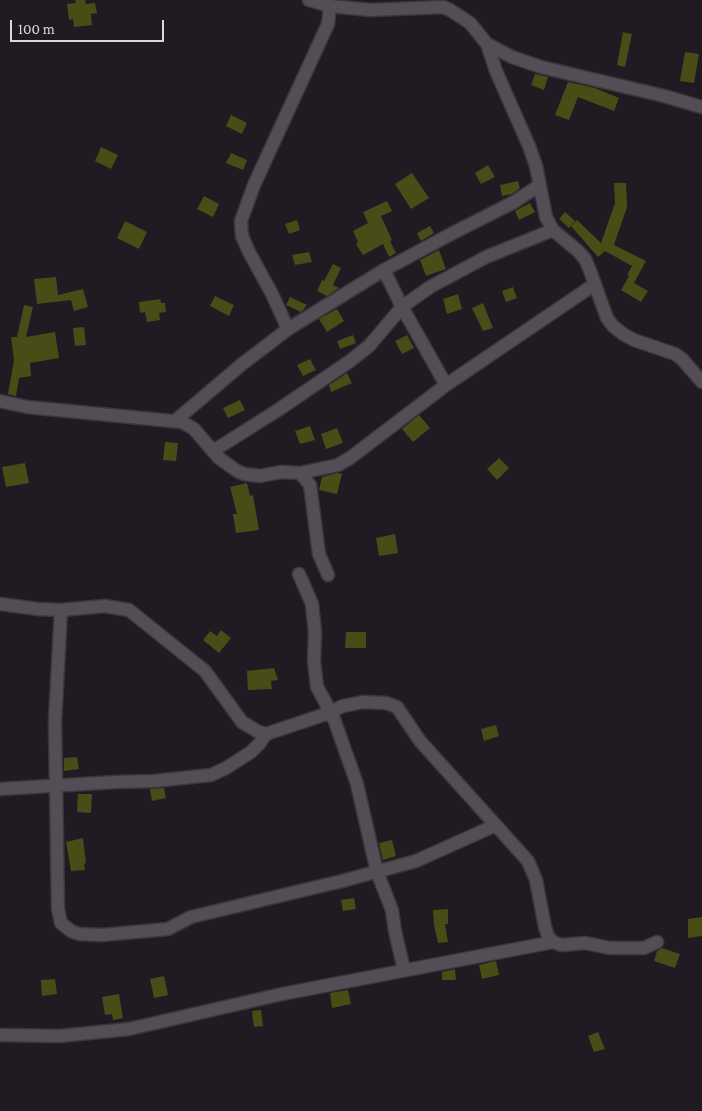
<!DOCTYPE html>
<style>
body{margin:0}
#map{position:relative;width:702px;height:1111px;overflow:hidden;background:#201a22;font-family:"Crimson Pro",serif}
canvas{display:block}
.scale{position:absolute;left:10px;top:20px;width:154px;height:22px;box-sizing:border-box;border:2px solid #dbd7dc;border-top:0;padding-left:6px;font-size:15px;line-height:18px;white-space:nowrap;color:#dbd7dc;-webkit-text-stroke:4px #201a22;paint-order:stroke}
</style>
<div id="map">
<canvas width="702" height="1111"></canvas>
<div class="scale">100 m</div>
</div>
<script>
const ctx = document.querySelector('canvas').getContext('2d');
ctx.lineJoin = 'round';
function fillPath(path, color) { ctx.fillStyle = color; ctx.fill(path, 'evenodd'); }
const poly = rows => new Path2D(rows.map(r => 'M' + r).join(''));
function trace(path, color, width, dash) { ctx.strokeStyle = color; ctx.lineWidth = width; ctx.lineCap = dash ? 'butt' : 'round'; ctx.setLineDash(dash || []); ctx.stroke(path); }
fillPath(poly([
 [75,0,85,0,86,4,95,3,97,13,91,14,92,25,74,27,73,19,69,20,67,4,76,3],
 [623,32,632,34,625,67,617,65],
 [685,52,699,54,694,83,680,81],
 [535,74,548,77,544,90,531,85],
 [568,82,595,88,619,98,614,111,578,97,569,120,555,115],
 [231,115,247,123,242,134,226,126],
 [101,147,118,155,111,169,95,161],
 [231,153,247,160,243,170,226,163],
 [488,165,495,177,481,184,475,173],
 [412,173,429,198,411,209,395,184],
 [518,181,520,188,512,194,502,196,500,185],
 [614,183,626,183,627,207,614,245,646,261,634,283,648,291,641,302,621,290,629,276,627,275,632,266,605,251,598,257,571,226,577,220,601,243,615,203],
 [204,196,219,204,213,217,197,209],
 [387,201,392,211,381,216,392,240,390,241,396,253,389,257,383,244,363,255,356,244,358,242,353,231,368,223,363,212],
 [530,203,535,212,519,220,515,211],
 [565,212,575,221,569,228,559,219],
 [297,220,300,230,289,234,285,224],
 [125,221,147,232,139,249,117,238],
 [430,226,434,233,421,241,417,233],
 [439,250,446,269,426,276,420,260],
 [309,252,312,262,295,265,292,255],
 [333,264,341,268,333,285,339,288,327,296,317,291,322,280,324,281],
 [56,277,58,295,83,289,88,307,74,311,71,300,37,304,34,279],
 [513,287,517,298,506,302,502,291],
 [458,294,462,309,447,314,443,299],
 [215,296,234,305,229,316,210,306],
 [290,297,307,305,304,309,301,312,286,305],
 [160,299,161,303,165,303,166,312,159,313,160,320,147,322,145,312,140,313,139,302],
 [483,303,493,328,483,331,472,308],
 [24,305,33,307,26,337,55,332,59,358,30,363,31,376,19,378,16,396,8,394,14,360,11,337,17,337],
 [337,309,344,321,327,332,319,319],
 [84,327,86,345,75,346,73,328],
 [353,335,356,343,340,349,337,341],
 [407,335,414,348,402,354,395,341],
 [310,359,316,370,303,376,297,365],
 [347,373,352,383,331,392,329,385],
 [240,400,245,410,228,418,223,408],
 [419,415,430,428,413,442,402,429],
 [310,426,315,440,300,444,295,431],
 [337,428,343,443,326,449,321,434],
 [165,442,178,443,176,461,163,460],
 [499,458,509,468,497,480,487,469],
 [25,463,29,483,6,487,2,467],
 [337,473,342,474,337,494,319,490,322,477],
 [247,483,250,496,253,495,259,530,236,533,233,514,237,514,230,487],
 [395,534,398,553,379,556,376,538],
 [221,630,231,638,219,653,203,640,210,631,217,636],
 [346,632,366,632,366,648,345,648],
 [274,668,278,680,271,681,272,689,248,690,247,671],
 [496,725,499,736,484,741,481,729],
 [77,757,79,769,64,771,64,758],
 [164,788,166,798,152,801,150,789],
 [78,794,92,794,91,813,77,812],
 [83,838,86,863,84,864,85,870,71,871,66,842],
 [392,840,396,856,383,860,379,843],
 [354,898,356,909,343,911,341,900],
 [448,909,448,924,445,924,448,942,438,943,434,925,433,910],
 [702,917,702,936,688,938,688,919],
 [662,948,680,954,675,968,654,961,657,951],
 [496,961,499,975,482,979,479,965],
 [455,969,456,980,442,980,442,972],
 [164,976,168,995,154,998,150,979],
 [55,979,57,994,42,996,41,980],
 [348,990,351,1004,332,1008,330,993],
 [119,994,123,1018,113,1020,112,1014,105,1015,102,997],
 [261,1010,263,1026,254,1027,252,1011],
 [598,1032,605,1049,594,1052,588,1036]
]), '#484c16');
const minor = poly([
 [309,0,330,6,370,10,443,7,450,10,470,23,487,44,496,71,529,146,536,166,546,217,553,230,578,251,585,259,589,268,607,318,613,326,623,334,634,340,675,354,682,359,702,382],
 [487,44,512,57,541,67,664,96,702,107],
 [384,270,402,307,446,385],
 [288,329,272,294,249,252,242,236,241,221,254,185,328,24,330,6],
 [0,401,27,407,182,422,194,429,219,458,237,471,244,474,260,476,281,472,300,473,310,485,319,554,328,575],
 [175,421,241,365,288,329,384,270,451,234,514,202,540,185],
 [213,451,278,410,350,361,369,346,402,307,430,287,486,257,553,230],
 [300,473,338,465,350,458,446,385,595,284],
 [299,574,312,604,315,632,314,661,317,687,327,705,326,714],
 [0,604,38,609,61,610,105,606,129,610,205,671,242,722,257,731,266,734,326,714,343,706,363,702,386,703,397,707,420,741,528,861,536,880,545,927,548,936,553,942,561,945,585,943,610,948,644,948,657,942],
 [61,610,55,721,58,909,61,923,71,931,79,934,102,935,168,929,191,917,342,881,416,861,496,825],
 [326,714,330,715,334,719,357,784,377,872,392,910,395,931,404,970],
 [0,789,116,782,154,781,211,775,226,768,251,752,259,744,266,734],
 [0,1035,60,1036,129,1029,282,994,553,942]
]);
trace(minor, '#3b373d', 15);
trace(minor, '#544d56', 12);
</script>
